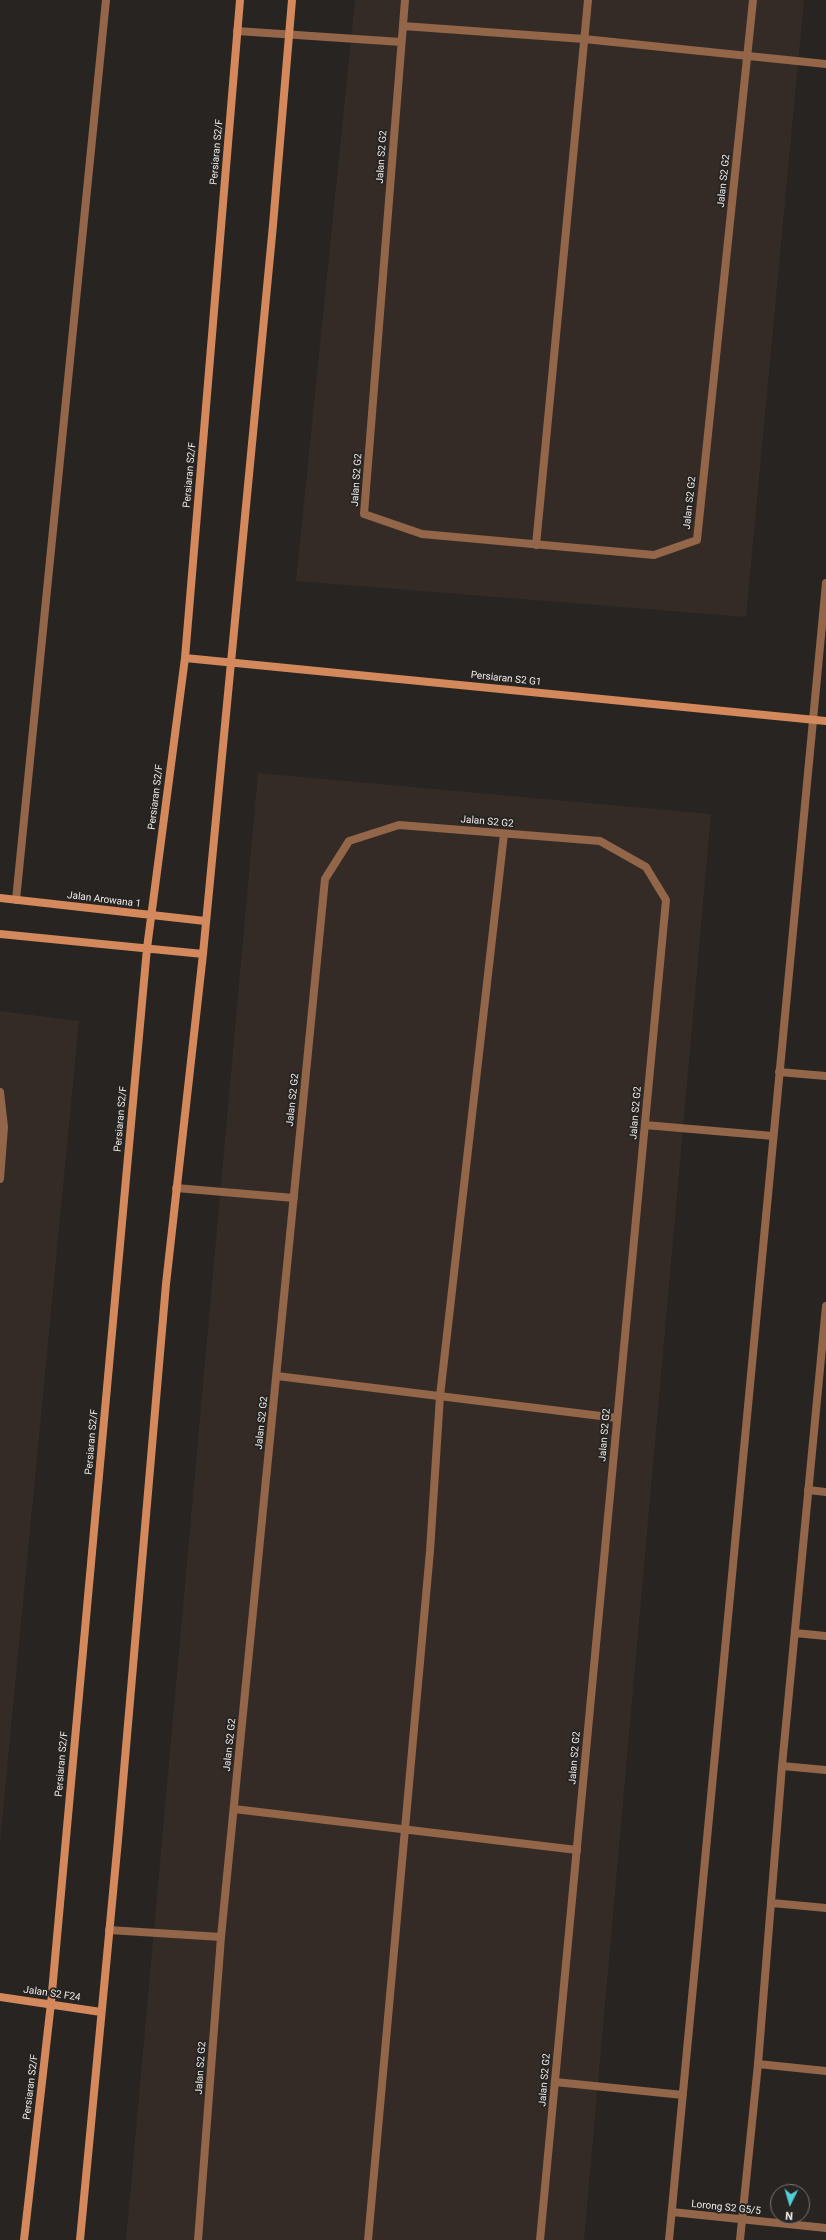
<!DOCTYPE html>
<style>
body{margin:0}
#map{position:relative;width:826px;height:2240px;overflow:hidden;background:#272422;font-family:Roboto,sans-serif}
canvas{display:block}
.north{position:absolute;left:770px;top:2184px;width:40px;height:40px;box-sizing:border-box;background:#272422;border:1px solid #777472;border-radius:50%;rotate:185deg;font-size:11px;font-weight:700;line-height:16px;text-align:center;color:#eeeceb}
.north::after{content:'';display:block;margin:auto;width:14px;height:18px;background:#52ccd5;clip-path:polygon(50% 0,100% 100%,50% 72%,0 100%)}
</style>
<div id="map">
<canvas width="826" height="2240"></canvas>
<div class="north">N</div>
</div>
<script>
const ctx = document.querySelector('canvas').getContext('2d');
ctx.lineJoin = 'round';
function fillPath(path, color) { ctx.fillStyle = color; ctx.fill(path, 'evenodd'); }
const poly = rows => new Path2D(rows.map(r => 'M' + r).join(''));
function trace(path, color, width, dash) { ctx.strokeStyle = color; ctx.lineWidth = width; ctx.lineCap = dash ? 'butt' : 'round'; ctx.setLineDash(dash || []); ctx.stroke(path); }
function drawText(font, color, halo, rows, align = 'center') {
  ctx.font = font + ' Roboto,sans-serif'; ctx.lineWidth = 4; ctx.setLineDash([]); ctx.textBaseline = 'middle'; ctx.strokeStyle = halo; ctx.fillStyle = color; for (const [text, x, y, turn = 0] of rows) {
    ctx.save(); ctx.translate(x, y); ctx.rotate((+turn || 0) * Math.PI / 180); ctx.textAlign = isNaN(turn) ? turn : align; if (halo) ctx.strokeText(text, 0, 0); ctx.fillText(text, 0, 0); ctx.restore();
  }
}
fillPath(poly([
 [355,0,804,0,746,617,296,581],
 [258,773,711,814,584,2240,126,2240],
 [0,1011,79,1021,0,1842]
]), '#342b26');
trace(poly([
 [536,545,588,0],
 [0,1092,4,1127,0,1179],
 [277,1376,617,1418],
 [808,1490,826,1492],
 [782,1766,826,1770],
 [234,1809,577,1850],
 [758,2064,826,2071],
 [368,2240,430,1551,440,1396,504,834]
]), '#936549', 8);
trace(poly([
 [405,0,364,514,422,534,654,555,697,540,753,0],
 [403,26,584,39,826,64],
 [237,31,401,42],
 [16,900,106,0],
 [779,1072,826,1076],
 [645,1125,773,1136],
 [176,1188,294,1198],
 [795,1633,826,1636],
 [772,1903,826,1908],
 [109,1930,221,1937],
 [555,2082,683,2095],
 [672,2212,826,2228],
 [198,2240,221,1937,325,879,349,841,399,825,600,841,646,867,666,900,540,2240],
 [669,2240,826,583],
 [740,2240,758,2064,782,1766,826,1306]
]), '#936549', 8);
trace(poly([
 [185,658,826,721],
 [0,898,205,921],
 [0,934,203,954],
 [0,1997,101,2012],
 [24,2240,51,2003,147,948,185,658,240,0],
 [80,2240,118,1840,166,1284,203,954,273,225,292,0]
]), '#d3895b', 8);
drawText('10px', '#eeeceb', '#272422', [
 ["Persiaran S2/F",217,152,-85],
 ["Jalan S2 G2",382,157,-86],
 ["Jalan S2 G2",724,181,-84],
 ["Persiaran S2/F",190,475,-85],
 ["Jalan S2 G2",357,480,-86],
 ["Jalan S2 G2",690,503,-84],
 ["Persiaran S2 G1",506,679,6],
 ["Persiaran S2/F",156,797,-83],
 ["Jalan S2 G2",487,822,5],
 ["Jalan Arowana 1",104,900,7],
 ["Jalan S2 G2",293,1100,-84],
 ["Jalan S2 G2",636,1113,-85],
 ["Persiaran S2/F",121,1119,-85],
 ["Jalan S2 G2",262,1423,-84],
 ["Jalan S2 G2",605,1435,-85],
 ["Persiaran S2/F",92,1442,-85],
 ["Jalan S2 G2",230,1745,-84],
 ["Jalan S2 G2",575,1758,-85],
 ["Persiaran S2/F",62,1764,-85],
 ["Jalan S2 F24",52,1994,8],
 ["Jalan S2 G2",201,2068,-86],
 ["Jalan S2 G2",545,2080,-85],
 ["Persiaran S2/F",31,2087,-83],
 ["Lorong S2 G5/5",726,2208,6]
]);
</script>
